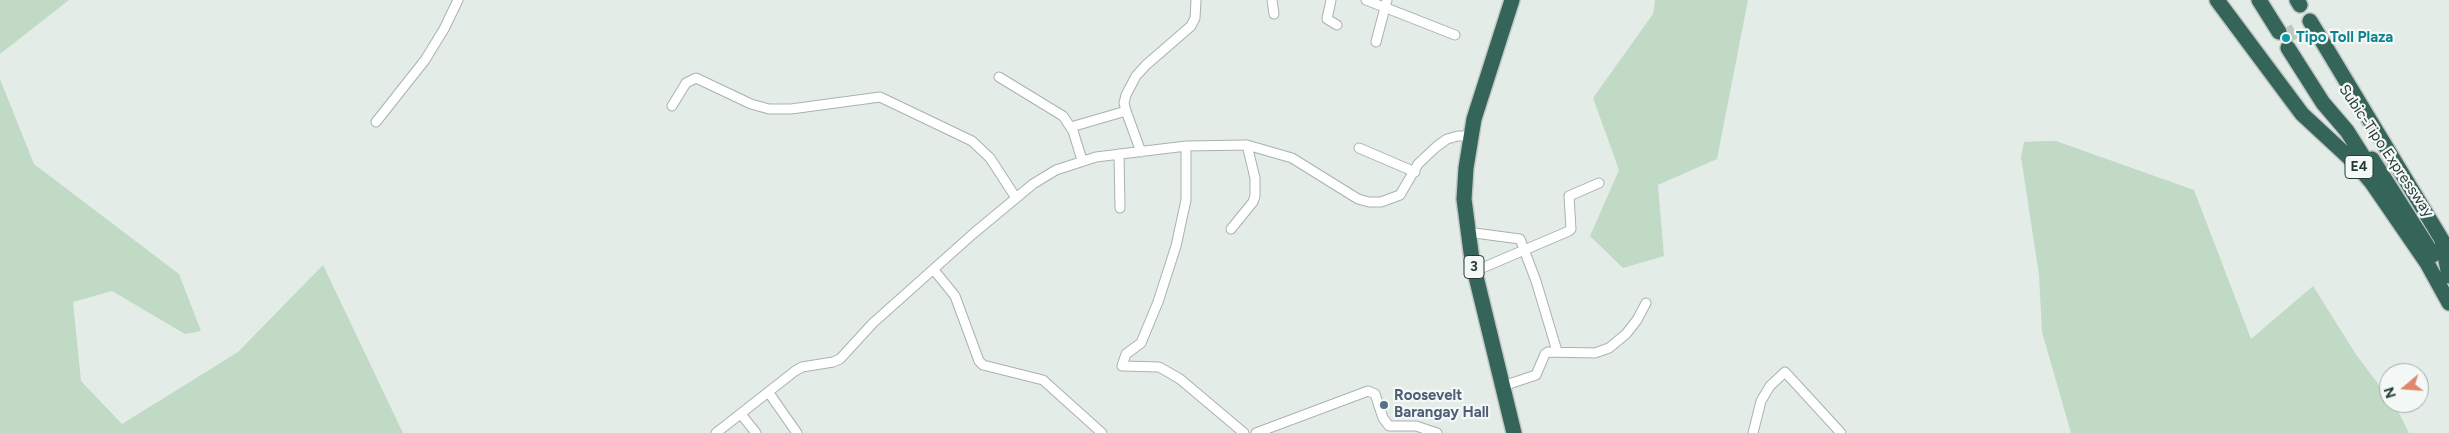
<!DOCTYPE html>
<style>
body{margin:0}
#map{position:relative;width:2449px;height:433px;overflow:hidden;background:#e4ece8;font-family:Figtree,sans-serif}
canvas{display:block}
.north{position:absolute;left:2379px;top:363px;width:50px;height:50px;box-sizing:border-box;background:#f4f8f6;border:1px solid #a2aca9;border-radius:50%;rotate:252deg;font-size:14px;font-weight:700;line-height:20px;text-align:center;color:#263b35}
.north::after{content:'';display:block;margin:auto;width:18px;height:22px;background:#e1876d;clip-path:polygon(50% 0,100% 100%,50% 72%,0 100%)}
</style>
<div id="map">
<canvas width="2449" height="433"></canvas>
<div class="north">N</div>
</div>
<script>
const ctx = document.querySelector('canvas').getContext('2d');
ctx.lineJoin = 'round';
function fillPath(path, color) { ctx.fillStyle = color; ctx.fill(path, 'evenodd'); }
const poly = rows => new Path2D(rows.map(r => 'M' + r).join(''));
function trace(path, color, width, dash) { ctx.strokeStyle = color; ctx.lineWidth = width; ctx.lineCap = dash ? 'butt' : 'round'; ctx.setLineDash(dash || []); ctx.stroke(path); }
function drawText(font, color, halo, rows, align = 'center') {
  ctx.font = font + ' Figtree,sans-serif'; ctx.lineWidth = 4.5; ctx.setLineDash([]); ctx.textBaseline = 'middle'; ctx.strokeStyle = halo; ctx.fillStyle = color; for (const [text, x, y, turn = 0] of rows) {
    ctx.save(); ctx.translate(x, y); ctx.rotate((+turn || 0) * Math.PI / 180); ctx.textAlign = isNaN(turn) ? turn : align; if (halo) ctx.strokeText(text, 0, 0); ctx.fillText(text, 0, 0); ctx.restore();
  }
}
fillPath(poly([
 [0,0,69,0,0,54],
 [1655,0,1748,0,1717,159,1658,185,1664,256,1623,268,1590,236,1619,170,1593,98,1653,14],
 [0,79,34,164,179,274,201,331,185,334,112,291,73,302,81,381,122,424,238,352,323,265,403,433,0,433],
 [2042,141,2056,141,2194,190,2251,339,2313,286,2357,356,2389,398,2389,403,2395,405,2409,433,2071,433,2042,332,2039,275,2021,157,2024,142]
]), '#c0dac6');
trace(poly([
 [2285,28,2294,44]
]), '#bec9c4', 15, [15, 8]);
const street = poly([
 [1272,0,1274,14],
 [1331,0,1327,19,1337,25],
 [1366,0,1455,35],
 [1376,42,1387,0],
 [999,77,1063,116,1073,131,1082,160],
 [672,106,686,83,696,78,751,104,769,109,791,109,880,97,972,141,990,158,1016,198],
 [376,122,425,60,444,29,458,0],
 [1071,127,1126,111],
 [1186,146,1186,200,1176,246,1158,302,1141,343,1126,354,1122,366,1159,367,1168,372,1180,379,1244,433],
 [1359,148,1415,172],
 [1141,152,1126,111,1124,103,1126,95,1136,76,1146,65,1191,26,1195,18,1196,0],
 [1119,154,1120,208],
 [1231,229,1253,202,1255,196,1255,178,1247,145],
 [1467,232,1520,239,1536,281,1557,351],
 [934,270,955,296,979,361,983,365,1043,380,1102,433],
 [1475,271,1569,231,1571,229,1569,196,1599,183],
 [1503,386,1536,375,1545,354,1548,352,1595,353,1609,348,1626,334,1637,320,1646,303],
 [769,393,797,433],
 [741,414,756,433],
 [716,433,795,371,802,367,833,362,840,359,873,323,974,233,1033,184,1056,170,1096,157,1186,146,1247,145,1292,158,1358,199,1369,202,1381,202,1400,195,1418,164,1436,147,1447,139,1458,136,1471,136],
 [1256,433,1368,391,1375,394,1383,418,1389,426,1416,426,1437,433],
 [1753,433,1761,401,1770,386,1785,372,1841,433]
]);
const highway = poly([
 [1512,0,1474,119,1466,168,1464,199,1472,260,1514,433],
 [2217,0,2302,114,2356,164,2372,183,2427,263],
 [2259,0,2279,32],
 [2297,0,2300,5],
 [2310,21,2442,240,2449,276],
 [2288,48,2323,103,2347,131,2373,172],
 [2372,159,2433,255],
 [2422,254,2449,303]
]);
trace(street, '#a7b3af', 11);
trace(highway, '#c2c8c6', 18);
trace(street, '#fff', 9);
trace(highway, '#356459', 15);
for (const [x, y, r, color] of [
 [2286,38,5,"#0f9aa8"],
 [1384,405,5,"#5c6f8a"]
]) { const dot = new Path2D(); dot.arc(x, y, r, 0, 2 * Math.PI); ctx.fillStyle = color; ctx.fill(dot); trace(dot, '#f4f8f6', 2); }
for (const [x, y, w] of [
 [2359,167,28],
 [1474,267,20]
]) { const box = new Path2D(); box.roundRect(x - w / 2, y - 11.5, w, 23, 4); ctx.fillStyle = '#f4f8f6'; ctx.fill(box); trace(box, '#263b35', 1); }
drawText('bold 14px', '#263b35', null, [
 ["E4",2359,167],
 ["3",1474,267]
]);
drawText('bold 15px', '#0d838f', '#f4f8f6', [
 ["Tipo Toll Plaza",2296,38]
], 'left');
drawText('15px', '#263b35', '#f4f8f6', [
 ["Subic-Tipo Expressway",2386,151,56]
]);
drawText('bold 15px', '#4e5e75', '#f4f8f6', [
 ["Roosevelt",1394,396],
 ["Barangay Hall",1394,413]
], 'left');
</script>
